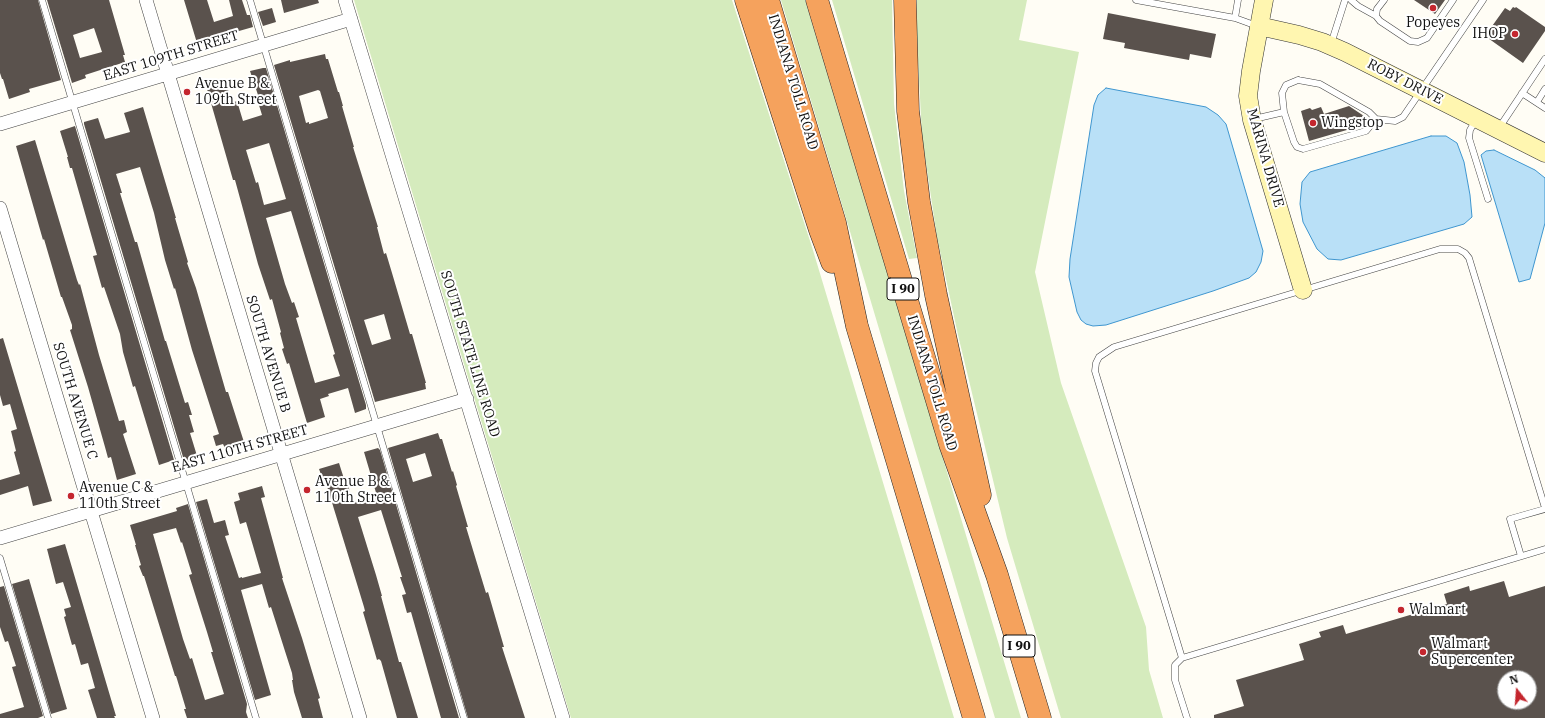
<!DOCTYPE html>
<style>
body{margin:0}
#map{position:relative;width:1545px;height:718px;overflow:hidden;background:#fffdf5;font-family:"IBM Plex Serif",serif}
canvas{display:block}
.north{position:absolute;left:1497px;top:670px;width:40px;height:40px;box-sizing:border-box;background:#fff;border:1px solid #a0a0a0;border-radius:50%;rotate:343deg;font-size:11px;font-weight:700;line-height:16px;text-align:center;color:#111}
.north::after{content:'';display:block;margin:auto;width:14px;height:18px;background:#c4262e;clip-path:polygon(50% 0,100% 100%,50% 72%,0 100%)}
</style>
<div id="map">
<canvas width="1545" height="718"></canvas>
<div class="north">N</div>
</div>
<script>
const ctx = document.querySelector('canvas').getContext('2d');
ctx.lineJoin = 'round';
function fillPath(path, color) { ctx.fillStyle = color; ctx.fill(path, 'evenodd'); }
const poly = rows => new Path2D(rows.map(r => 'M' + r).join(''));
function trace(path, color, width, dash) { ctx.strokeStyle = color; ctx.lineWidth = width; ctx.lineCap = dash ? 'butt' : 'round'; ctx.setLineDash(dash || []); ctx.stroke(path); }
function drawText(font, color, halo, rows, align = 'center') {
  ctx.font = font + ' "IBM Plex Serif",serif'; ctx.lineWidth = 4; ctx.setLineDash([]); ctx.textBaseline = 'middle'; ctx.strokeStyle = halo; ctx.fillStyle = color; for (const [text, x, y, turn = 0] of rows) {
    ctx.save(); ctx.translate(x, y); ctx.rotate((+turn || 0) * Math.PI / 180); ctx.textAlign = isNaN(turn) ? turn : align; if (halo) ctx.strokeText(text, 0, 0); ctx.fillText(text, 0, 0); ctx.restore();
  }
}
fillPath(poly([
 [354,0,732,0,812,247,954,718,571,718],
 [781,0,805,0,1021,718,995,718],
 [832,0,892,0,894,104,904,191,917,258,909,259],
 [917,0,1027,0,1019,40,1079,52,1035,272,1061,383,1146,627,1149,670,1163,718,1061,718,1007,538,958,335,937,237,922,136,917,40]
]), '#d5ebbd');
const water = poly([
 [1106,88,1206,107,1218,115,1226,124,1263,251,1261,262,1256,272,1249,278,1213,291,1106,325,1093,326,1086,324,1081,320,1077,312,1069,277,1070,259,1094,105,1098,95,1106,88],
 [1431,136,1446,136,1457,143,1464,162,1470,195,1472,217,1464,224,1341,260,1328,259,1317,249,1303,222,1300,204,1302,182,1310,172,1431,136],
 [1494,150,1535,170,1545,178,1545,223,1530,279,1519,282,1481,155,1486,151,1494,150]
]);
fillPath(water, '#b9e0f7');
trace(water, '#3f96cf', 1);
fillPath(poly([
 [0,0,38,0,61,80,29,89,30,92,9,99,3,79,2,79,0,73],
 [47,0,109,0,125,55,123,55,125,62,85,75,86,78,72,83],
 [94,28,102,52,80,58,73,35],
 [184,0,207,0,214,22,233,16,229,0,242,0,247,15,250,15,253,27,197,43],
 [281,0,318,0,319,3,284,13],
 [1414,0,1445,0,1435,14],
 [1513,7,1515,8,1516,7,1545,27,1545,31,1523,63,1485,36,1505,8,1510,11],
 [272,8,276,22,263,26,258,12],
 [1108,13,1216,34,1211,58,1190,54,1189,60,1124,48,1125,43,1103,39],
 [325,54,326,59,328,59,338,92,339,92,343,106,342,106,354,147,353,147,378,227,377,227,384,254,386,253,392,273,410,334,412,334,426,383,425,383,426,389,375,402,274,65,290,60,290,62],
 [318,90,320,91,328,118,309,124,309,122,306,123,299,96],
 [384,314,391,339,372,345,364,320],
 [263,68,266,68,366,405,366,409,355,413,348,388,328,394,329,396,320,399,325,417,307,423,289,363,287,364,282,349,284,348,280,333,281,332,272,299,270,300,258,264,235,180,233,180,207,89,226,83,232,103,237,101,243,121,262,115,258,102,260,101,250,71],
 [269,143,286,199,264,205,258,182,256,183,246,150],
 [291,211,335,354,333,355,340,376,315,383,296,318,299,317,294,302,292,303,285,284,266,218],
 [1349,106,1367,118,1364,125,1309,141,1301,111,1310,108,1312,110,1321,107,1324,114],
 [143,107,176,218,175,218,188,262,187,263,196,288,226,392,228,392,244,442,225,448,223,444,216,446,213,436,219,434,192,350,175,288,174,289,165,260,154,213,140,167,116,174,122,193,120,193,135,242,137,242,165,341,166,341,185,403,188,402,192,415,189,415,194,432,190,433,198,459,186,463,184,457,183,457,84,124,84,122,98,118,105,139,130,132,124,113],
 [75,126,174,460,159,465,135,386,133,387,123,352,120,334,104,287,102,288,93,256,97,255,72,168,70,168,67,157,68,157,60,131],
 [35,140,77,280,79,285,80,284,99,355,119,421,124,420,127,432,123,434,136,474,117,480,111,457,108,458,105,447,88,387,70,330,72,329,72,325,62,297,61,297,44,239,43,240,16,146],
 [3,338,52,501,33,506,28,486,0,495,0,480,20,474,14,452,16,451,11,431,17,429,10,404,3,406,0,395,0,339],
 [438,433,440,439,442,439,452,472,453,471,457,485,456,486,468,527,466,527,486,593,488,592,504,647,502,647,525,718,468,718,388,448],
 [425,453,432,476,413,482,406,459],
 [378,448,380,450,459,718,441,718,411,612,407,613,402,595,406,594,400,577,402,577,381,510,358,517,376,575,382,596,381,596,399,662,401,662,418,718,397,718,381,661,379,659,377,660,363,612,365,611,364,607,357,584,326,483,324,479,323,480,319,469,339,463,345,482,347,481,353,503,377,496,364,452],
 [262,486,265,497,261,498,283,578,282,578,302,638,320,698,318,699,323,718,302,718,294,692,292,680,293,680,292,673,284,648,271,607,269,608,262,584,241,590,271,695,255,700,196,502,207,499,214,523,225,520,229,535,225,536,239,578,242,577,242,578,261,573,246,522,240,524,234,502,240,500,238,493],
 [188,504,247,704,246,712,248,718,187,718,184,709,186,709,177,679,176,676,175,676,144,576,143,576,139,566,141,565,135,545,136,545,130,525,177,511,176,508],
 [176,528,181,543,182,542,192,574,189,575,207,632,213,652,211,652,224,694,205,700,192,658,190,659,183,639,153,534],
 [65,544,116,716,114,716,115,718,97,718,88,690,95,688,88,663,81,665,75,644,72,645,64,617,66,616,64,609,71,607,63,582,56,584,47,549],
 [29,579,67,709,51,714,12,584],
 [1504,581,1509,597,1545,586,1545,718,1214,718,1214,715,1244,706,1236,680,1304,660,1299,644,1321,637,1319,632,1343,625,1346,634,1447,604,1444,594,1469,586,1470,591],
 [1505,678,1529,678,1529,702,1505,702],
 [4,586,43,716,38,718,0,718,0,714,24,707,12,667,16,666,8,641,5,642,0,627,0,587]
]), '#5a524d');
const lane = poly([
 [42,0,256,718],
 [250,0,464,718],
 [1136,0,1235,18,1257,26],
 [1351,0,1358,6,1376,16],
 [1384,0,1377,9,1376,16,1380,21,1410,41,1418,42,1427,38,1453,0],
 [1235,18,1238,0],
 [1331,44,1345,0],
 [1298,80,1320,84,1369,112,1376,119,1366,131,1303,149,1297,147,1294,142,1284,112,1282,93,1286,85,1298,80],
 [1522,93,1545,108],
 [1537,102,1545,89],
 [1254,119,1284,112],
 [1376,119,1395,121,1403,117,1483,0],
 [1476,120,1470,130,1469,138,1488,199],
 [1499,128,1545,59],
 [1521,556,1510,519,1545,509],
 [0,558,48,718],
 [1182,658,1095,371,1096,363,1099,357,1114,347,1440,249,1458,249,1465,253,1469,258,1545,508],
 [1187,718,1175,680,1175,665,1182,658,1545,549]
]);
const street = poly([
 [146,0,360,718],
 [345,0,563,718],
 [0,124,351,19],
 [0,208,153,718],
 [0,538,467,399]
]);
const secondary = poly([
 [1264,0,1251,71,1248,96,1252,120,1303,290],
 [1259,26,1299,35,1322,42,1345,52,1545,153]
]);
const highway = poly([
 [746,0,820,230,832,262],
 [768,0,835,223,857,326,974,718],
 [817,0,950,444,997,575,1040,718],
 [905,0,908,111,919,202,936,295,980,495]
]);
trace(lane, '#444', 7);
trace(street, '#444', 14);
trace(secondary, '#333', 19);
trace(highway, '#222', 23);
trace(lane, '#fff', 6);
trace(street, '#fff', 13);
trace(secondary, '#fff6b0', 18);
trace(highway, '#f5a25d', 22);
for (const [x, y, r, color] of [
 [1433,8,4,"#c4262e"],
 [1515,34,4,"#c4262e"],
 [187,92,4,"#c4262e"],
 [1313,123,4,"#c4262e"],
 [307,490,4,"#c4262e"],
 [71,496,4,"#c4262e"],
 [1401,610,4,"#c4262e"],
 [1423,652,4,"#c4262e"]
]) { const dot = new Path2D(); dot.arc(x, y, r, 0, 2 * Math.PI); ctx.fillStyle = color; ctx.fill(dot); trace(dot, '#fff', 1.5); }
for (const [x, y, w] of [
 [903,289,32],
 [1019,646,32]
]) { const box = new Path2D(); box.roundRect(x - w / 2, y - 11, w, 22, 3); ctx.fillStyle = '#fff'; ctx.fill(box); trace(box, '#111', 1); }
drawText('bold 13px', '#111', null, [
 ["I 90",903,289],
 ["I 90",1019,646]
]);
drawText('14px', '#111', '#fff', [
 ["Popeyes",1433,23,"center"],
 ["IHOP",1507,34,"right"],
 ["Avenue B &",195,84],
 ["109th Street",195,100],
 ["Wingstop",1321,123],
 ["Avenue B &",315,482],
 ["110th Street",315,498],
 ["Avenue C &",79,488],
 ["110th Street",79,504],
 ["Walmart",1409,610],
 ["Walmart",1431,644],
 ["Supercenter",1431,660]
], 'left');
drawText('14px', '#111', '#fff', [
 ["EAST 109TH STREET",171,56,-17],
 ["INDIANA TOLL ROAD",793,82,73],
 ["ROBY DRIVE",1405,82,27],
 ["MARINA DRIVE",1265,158,74],
 ["SOUTH AVENUE B",268,354,73],
 ["SOUTH STATE LINE ROAD",470,354,73],
 ["INDIANA TOLL ROAD",932,383,73],
 ["SOUTH AVENUE C",75,401,73],
 ["EAST 110TH STREET",240,449,-16]
]);
</script>
